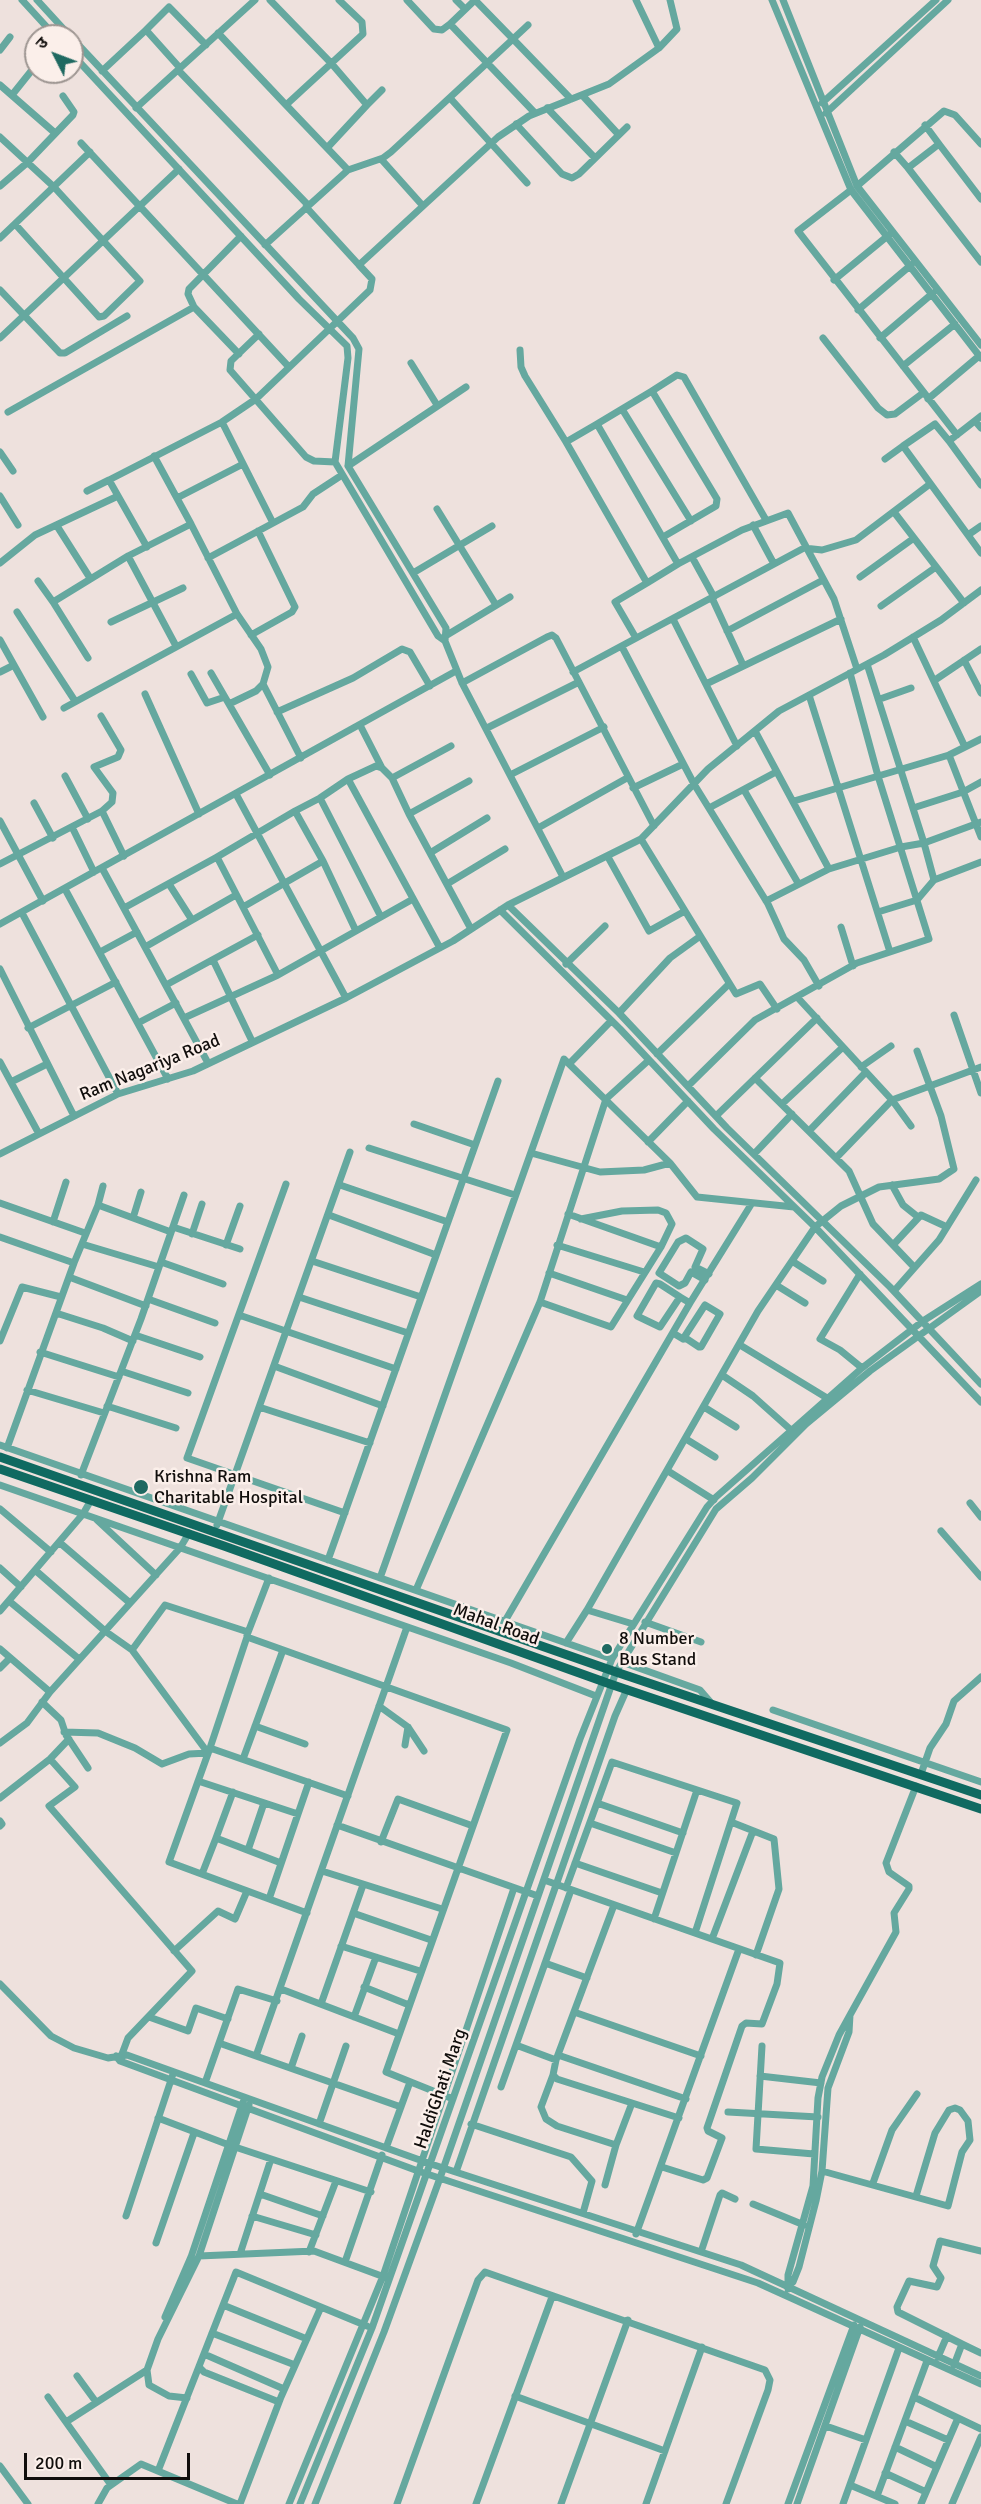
<!DOCTYPE html>
<meta charset="utf-8">
<style>
body{margin:0}
#map{position:relative;width:981px;height:2504px;overflow:hidden;background:#eee1dd;font-family:Signika,"Noto Sans Devanagari",sans-serif}
canvas{display:block}
.north{position:absolute;left:24px;top:24px;width:60px;height:60px;box-sizing:border-box;background:#fbefea;border:2px solid #9d9591;border-radius:50%;rotate:312deg;font-size:16px;font-weight:700;line-height:24px;text-align:center;color:#110e0c}
.north::after{content:'';display:block;margin:auto;width:21px;height:27px;background:#1f6961;clip-path:polygon(50% 0,100% 100%,50% 72%,0 100%)}
.scale{position:absolute;left:24px;top:2453px;width:166px;height:27px;box-sizing:border-box;border:3px solid #110e0c;border-top:0;padding-left:8px;font-size:18px;line-height:21px;white-space:nowrap;color:#110e0c;-webkit-text-stroke:4px #fbefea;paint-order:stroke}
</style>
<div id="map">
<canvas width="981" height="2504"></canvas>
<div class="north">उ</div>
<div class="scale">200 m</div>
</div>
<script>
const ctx = document.querySelector('canvas').getContext('2d');
ctx.lineJoin = 'round';
const poly = rows => new Path2D(rows.map(r => 'M' + r).join(''));
function trace(path, color, width, dash) { ctx.strokeStyle = color; ctx.lineWidth = width; ctx.lineCap = dash ? 'butt' : 'round'; ctx.setLineDash(dash || []); ctx.stroke(path); }
function drawText(font, color, halo, rows, align = 'center') {
  ctx.font = font + ' Signika,sans-serif'; ctx.lineWidth = 5; ctx.setLineDash([]); ctx.textBaseline = 'middle'; ctx.strokeStyle = halo; ctx.fillStyle = color; for (const [text, x, y, turn = 0] of rows) {
    ctx.save(); ctx.translate(x, y); ctx.rotate((+turn || 0) * Math.PI / 180); ctx.textAlign = isNaN(turn) ? turn : align; if (halo) ctx.strokeText(text, 0, 0); ctx.fillText(text, 0, 0); ctx.restore();
  }
}
trace(poly([
 [22,0,55,36],
 [37,0,70,36],
 [270,0,331,63,367,105,327,148],
 [407,0,434,29,442,30,450,24,535,113],
 [456,0,465,9],
 [475,0,513,39,528,25],
 [636,0,659,48],
 [772,0,851,190,981,358],
 [783,0,857,186,981,345],
 [450,24,475,0],
 [146,30,169,7,206,45],
 [218,33,286,105,363,34,362,22,339,0],
 [72,38,353,338,359,349,348,466,446,628,445,641,462,683,563,877],
 [0,50,10,37],
 [72,54,299,299,347,346,348,358,335,462,438,636,445,641],
 [178,70,308,205],
 [102,71,146,30,180,68],
 [0,85,55,133],
 [12,95,36,65],
 [582,95,619,135],
 [450,98,527,183],
 [822,103,936,0],
 [286,105,348,170],
 [367,105,382,90],
 [136,108,255,0],
 [547,108,595,158],
 [826,113,948,0],
 [516,124,562,174,572,178,579,174,627,127],
 [925,125,939,144],
 [0,137,54,187,140,281,104,316,99,317,15,224],
 [81,143,288,366],
 [894,152,908,168],
 [381,159,423,206],
 [0,186,28,162,73,115,74,112,63,96],
 [857,186,944,111,955,115,981,144],
 [851,190,798,231,957,435],
 [981,199,939,144,908,168,981,262],
 [306,207,359,265],
 [0,238,90,152],
 [265,245,348,170,383,158,391,152,513,39,571,99],
 [834,280,890,234],
 [0,290,60,353,65,353,127,316],
 [194,307,188,294,189,289,241,236],
 [858,310,911,265],
 [259,334,231,361,230,370,306,457,314,461,335,462],
 [0,338,179,169],
 [823,338,878,408,887,415,895,414,923,393],
 [880,338,933,293],
 [520,350,521,367,525,376,566,442],
 [411,363,437,405],
 [903,366,955,324],
 [652,391,677,375,684,377,766,520],
 [928,399,979,356],
 [622,409,691,521],
 [8,412,194,307,239,354],
 [981,416,949,441,935,424,903,446,981,553],
 [975,421,981,428],
 [222,422,273,523],
 [597,424,652,391,717,499,716,506,663,537],
 [949,441,981,485],
 [0,452,13,471],
 [154,456,191,524],
 [885,459,903,446],
 [348,466,466,387],
 [87,491,109,480],
 [0,496,18,525],
 [177,498,243,464],
 [437,509,496,605],
 [894,512,964,603],
 [753,525,774,564],
 [57,526,90,578],
 [968,535,981,526],
 [147,547,109,480,222,422,256,399,370,290,372,279,359,265,498,137,529,116,609,84,659,48,677,29,670,0],
 [692,557,714,597],
 [208,558,303,507,313,494,342,475],
 [0,563,35,535,118,496],
 [678,564,742,530,788,513,834,599,857,669],
 [413,573,492,526],
 [860,577,914,538],
 [38,581,53,602],
 [712,598,743,665],
 [881,606,936,567],
 [17,612,75,701],
 [673,619,737,746],
 [111,622,183,588],
 [727,631,823,580],
 [251,635,292,612,295,607,258,531],
 [447,635,510,597],
 [913,637,965,747],
 [636,638,615,602,647,583,566,442,597,424,678,564,647,583],
 [0,640,43,717],
 [176,646,128,556,191,524,237,614],
 [622,647,694,784,768,904,784,939,804,960,819,986],
 [88,658,53,602,128,556],
 [964,660,981,693],
 [867,664,924,843,981,822],
 [0,672,14,665],
 [573,672,804,548,822,550,856,540,930,484],
 [211,673,270,775],
 [191,674,207,703,225,697],
 [935,680,981,649],
 [462,683,547,637,552,635,556,638,654,826],
 [263,684,301,758],
 [706,684,841,619],
 [145,694,199,814],
 [809,695,890,952],
 [880,699,911,688],
 [64,708,237,614,261,649,268,667,263,684,256,691,229,704],
 [277,712,353,678,402,649,410,652,430,686],
 [101,716,121,750,118,757,94,767,113,793,112,802,102,811],
 [360,725,382,768],
 [487,728,579,682],
 [755,731,829,869],
 [949,755,981,837],
 [510,775,604,727],
 [65,776,88,819],
 [392,778,451,746],
 [348,779,376,766,382,768,392,778,409,814],
 [469,781,409,814,471,929],
 [633,788,683,764],
 [744,790,798,883],
 [236,794,346,998],
 [320,798,348,779,440,948],
 [794,801,949,755,981,739],
 [34,803,53,838],
 [709,808,776,772],
 [913,808,963,792,981,782],
 [0,821,43,901],
 [72,827,94,872],
 [538,828,627,778],
 [641,839,736,994,760,984,777,1009],
 [430,853,487,818],
 [217,857,295,811,320,798,381,917,356,931,323,861,295,811],
 [608,857,649,931,685,911],
 [0,864,102,811,124,856],
 [102,868,208,1063],
 [169,884,192,920],
 [447,884,505,849],
 [65,889,168,1079],
 [766,901,829,869,901,847,924,843,934,880],
 [508,905,619,1013,727,1128,890,1287,981,1384],
 [243,907,323,861],
 [124,908,217,857,278,975,184,1018],
 [500,910,620,1029,714,1129,815,1227,981,1402],
 [878,912,917,900,934,880,981,862],
 [22,913,118,1094],
 [381,917,413,899],
 [0,924,456,671],
 [841,927,853,966],
 [145,947,236,895],
 [100,952,137,932],
 [213,960,252,1041],
 [566,964,605,926],
 [0,969,74,1116],
 [278,975,356,931],
 [166,985,258,935],
 [798,998,892,1100,981,1067],
 [619,1013,670,958,699,937],
 [954,1015,981,1093],
 [138,1023,176,1003],
 [28,1028,116,982],
 [657,1054,729,984],
 [0,1062,39,1134],
 [570,1063,611,1021],
 [861,1067,891,1046],
 [755,1078,849,1171,873,1224,914,1267],
 [11,1082,47,1064],
 [688,1086,755,1020,857,963,929,939,878,776,850,673],
 [782,1104,843,1047],
 [716,1116,817,1018],
 [414,1124,475,1145],
 [809,1131,866,1072],
 [648,1142,688,1101],
 [369,1148,515,1195],
 [531,1153,600,1172,644,1170,670,1163],
 [0,1154,118,1094,193,1071,346,998,453,941,508,905,641,839,708,769,779,711,884,655,941,620,981,590],
 [754,1154,792,1114],
 [836,1158,892,1100,911,1126],
 [286,1184,187,1458,345,1513],
 [340,1185,448,1222],
 [892,1185,903,1205,918,1217],
 [0,1203,85,1233],
 [98,1205,103,1186],
 [568,1214,661,1247],
 [329,1215,436,1255],
 [133,1218,141,1192],
 [53,1222,66,1182],
 [173,1227,240,1249],
 [192,1234,202,1204],
 [0,1237,74,1263,7,1448],
 [82,1244,159,1267],
 [226,1245,240,1206],
 [557,1245,644,1272],
 [893,1245,921,1215,947,1227],
 [312,1261,421,1297],
 [792,1261,823,1281],
 [161,1262,223,1284],
 [74,1263,98,1205,171,1232],
 [549,1273,627,1300],
 [860,1274,820,1339,840,1350,862,1368],
 [69,1277,146,1306],
 [705,1280,691,1272,685,1283,679,1286,659,1273,678,1242,686,1238,703,1249,695,1267,709,1274],
 [776,1285,805,1303],
 [894,1291,939,1240,976,1180],
 [299,1297,408,1333],
 [680,1297,660,1327,637,1316,656,1283,660,1284,680,1297,690,1303],
 [148,1299,215,1323],
 [540,1302,611,1327,661,1247,672,1224,666,1213,658,1210,622,1211,581,1219],
 [56,1313,103,1328,133,1341],
 [239,1315,396,1369],
 [673,1333,683,1339,687,1339,699,1347,701,1347,720,1314,705,1305,683,1339],
 [135,1335,200,1357],
 [0,1341,22,1287,61,1297],
 [740,1345,827,1398],
 [40,1352,119,1377],
 [274,1366,383,1406],
 [121,1371,188,1393],
 [722,1375,753,1396,791,1430],
 [27,1390,104,1413],
 [107,1406,176,1428],
 [259,1407,370,1443],
 [704,1407,736,1427],
 [686,1439,715,1457],
 [0,1445,612,1659],
 [668,1471,714,1500],
 [81,1475,141,1319,184,1195],
 [0,1485,511,1663,596,1696],
 [970,1503,981,1517],
 [0,1509,51,1552],
 [97,1520,156,1575],
 [217,1525,350,1152],
 [941,1531,981,1577],
 [59,1542,130,1603],
 [328,1560,498,1081],
 [0,1568,21,1587],
 [35,1570,105,1631,132,1650],
 [380,1578,564,1059,670,1163,697,1197,794,1207],
 [416,1590,540,1302,606,1099,649,1060],
 [9,1601,79,1659],
 [0,1611,83,1514,91,1500],
 [505,1621,690,1303,752,1203],
 [645,1622,701,1642],
 [633,1624,587,1610,758,1311,815,1227,841,1206,879,1187,939,1179,954,1169,941,1116,917,1051],
 [247,1635,269,1578],
 [566,1643,587,1610],
 [0,1649,50,1692],
 [622,1662,700,1690,713,1705],
 [0,1668,10,1658],
 [42,1702,61,1720,66,1735,88,1768],
 [379,1706,408,1727,424,1751],
 [773,1710,981,1782],
 [255,1726,305,1744],
 [64,1732,98,1733,135,1748,162,1764,189,1754,208,1753],
 [0,1743,27,1723,50,1692,180,1548,189,1533],
 [405,1745,408,1727],
 [210,1748,247,1637,507,1730,386,2072,453,2099],
 [208,1753,132,1650,165,1605,248,1632],
 [50,1759,75,1787,49,1806,192,1971,128,2038,122,2054],
 [243,1759,283,1650],
 [921,1774,930,1748,946,1724,954,1701,981,1677],
 [198,1781,298,1814,309,1782],
 [0,1798,50,1759,69,1739],
 [597,1803,683,1833],
 [0,1821,2,1824,0,1826],
 [731,1822,774,1839,779,1889,756,1955],
 [590,1823,676,1853],
 [337,1825,538,1896],
 [216,1838,233,1792],
 [381,1842,398,1799,473,1826],
 [248,1850,264,1803],
 [575,1863,662,1893],
 [322,1871,442,1909],
 [202,1874,216,1838,281,1863],
 [544,1880,780,1963,777,1984,762,2024,746,2023,742,2026,707,2128,708,2131,722,2138,707,2178,703,2180,662,2167],
 [566,1888,612,1762,737,1803,695,1933],
 [571,1890,516,2045,556,2060,614,1905],
 [269,1899,298,1814],
 [307,1913,169,1862,210,1748,348,1796],
 [353,1913,431,1940],
 [654,1919,697,1790],
 [712,1939,753,1831],
 [341,1946,420,1971],
 [174,1951,218,1911,235,1919,247,1891],
 [545,1963,587,1978],
 [0,1984,51,2036,74,2048,108,2058,127,2055,431,2164,741,2265,981,2376],
 [364,1987,409,2005],
 [281,1989,399,2034],
 [321,2004,363,1885],
 [574,2012,701,2056],
 [850,2015,896,1932,894,1913,909,1889,909,1886,889,1872,886,1863,916,1786],
 [149,2017,188,2031,196,2008,228,2019],
 [354,2017,376,1957],
 [219,2043,401,2107],
 [762,2046,756,2149,814,2154],
 [558,2055,686,2099],
 [116,2056,120,2061,418,2171,758,2283,981,2384],
 [256,2056,407,1627],
 [556,2060,553,2075,557,2079,679,2118],
 [291,2068,302,2036],
 [553,2075,541,2107,546,2119,557,2126,616,2145],
 [760,2076,821,2083],
 [205,2083,238,1989,277,2001],
 [501,2087,516,2045],
 [728,2112,818,2117],
 [158,2118,229,2145,371,2192],
 [319,2124,346,2046],
 [471,2124,571,2157,592,2181,583,2213],
 [386,2148,410,2082],
 [822,2171,948,2206,962,2152,970,2140,968,2121,960,2110,955,2108,949,2110,935,2133,916,2196],
 [456,2172,615,1716,627,1689],
 [873,2183,892,2130,917,2094],
 [605,2185,616,2145,632,2103],
 [260,2194,323,2216],
 [753,2204,804,2225],
 [126,2216,173,2074],
 [252,2216,316,2235],
 [636,2234,739,1949],
 [156,2243,194,2133],
 [309,2252,336,2181],
 [701,2252,720,2195,722,2193,735,2199],
 [240,2254,271,2159],
 [199,2256,249,2105],
 [345,2262,382,2155],
 [788,2289,788,2275,813,2186,818,2098,822,2077,839,2035,850,2015,849,2032,828,2088,822,2171,816,2201,799,2267,793,2282,788,2285],
 [223,2305,307,2339],
 [165,2317,191,2257,243,2102],
 [212,2333,295,2365],
 [962,2344,898,2312,897,2307,909,2281,937,2287,941,2278,933,2266,940,2241,981,2251],
 [204,2354,284,2389],
 [938,2357,947,2336],
 [954,2365,962,2344,981,2353],
 [199,2367,204,2372,279,2402],
 [147,2370,149,2385,169,2396,187,2398],
 [77,2376,96,2402],
 [515,2396,665,2451],
 [48,2397,111,2485],
 [914,2397,981,2429],
 [905,2421,948,2440],
 [66,2422,147,2370,158,2339,199,2256,314,2251,387,2278],
 [826,2426,866,2440],
 [895,2447,937,2467],
 [0,2466,28,2504],
 [158,2471,236,2272,367,2326],
 [885,2473,926,2492],
 [850,2485,895,2504],
 [877,2496,927,2361],
 [98,2504,107,2488,141,2464,237,2504],
 [240,2504,281,2397,321,2307],
 [289,2504,383,2276,514,1888],
 [300,2504,372,2328,580,1739,612,1659,707,1507,716,1497,862,1368,923,1321,981,1284],
 [315,2504,384,2332,440,2178,616,1672,716,1509,752,1478,806,1424,870,1371,981,1291],
 [397,2504,478,2280,485,2272,765,2370,770,2380,768,2390,726,2504],
 [476,2504,552,2297],
 [561,2504,628,2320],
 [646,2504,702,2347],
 [788,2504,854,2325],
 [797,2504,860,2327],
 [843,2504,899,2348],
 [921,2504,958,2418],
 [952,2504,981,2437]
]), '#65a89f', 7);
trace(poly([
 [0,1457,616,1672,981,1795],
 [0,1469,224,1546,610,1684,981,1809]
]), '#106a61', 9);
for (const [x, y, r, color] of [
 [141,1487,8,"#1f6961"],
 [607,1649,6,"#1f6961"]
]) { const dot = new Path2D(); dot.arc(x, y, r, 0, 2 * Math.PI); ctx.fillStyle = color; ctx.fill(dot); trace(dot, '#fbefea', 2); }
drawText('18px', '#110e0c', '#fbefea', [
 ["Ram Nagariya Road",150,1068,-22],
 ["Mahal Road",496,1625,20],
 ["HaldiGhati Marg",441,2089,-71]
]);
drawText('18px', '#110e0c', '#fbefea', [
 ["Krishna Ram",154,1477],
 ["Charitable Hospital",154,1498],
 ["8 Number",619,1639],
 ["Bus Stand",619,1660]
], 'left');
</script>
